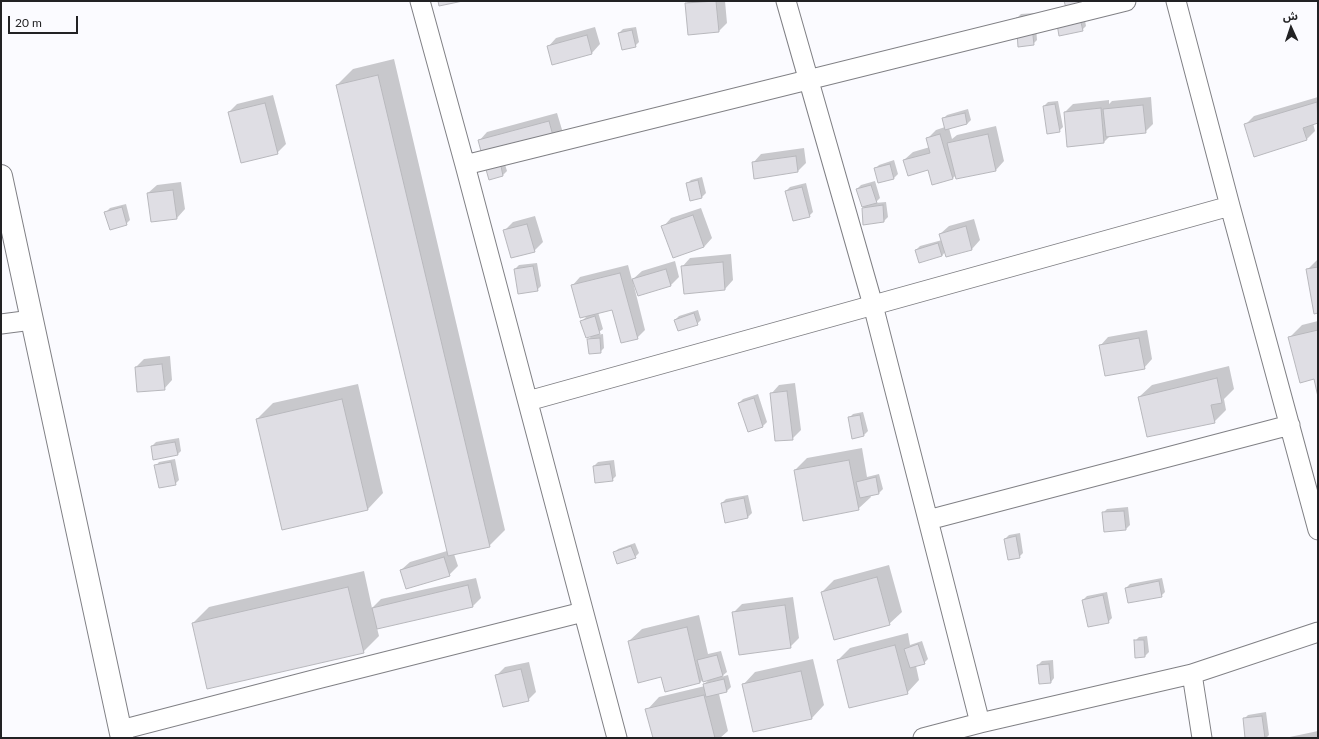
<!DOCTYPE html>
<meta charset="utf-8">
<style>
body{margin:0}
#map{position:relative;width:1319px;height:739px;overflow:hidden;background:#fbfbff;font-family:Lato,"Noto Sans Arabic",sans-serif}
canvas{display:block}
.frame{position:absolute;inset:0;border:2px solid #222224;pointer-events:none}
.north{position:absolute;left:1271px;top:8px;width:40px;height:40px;-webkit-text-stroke:3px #fbfbff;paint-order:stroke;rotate:357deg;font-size:11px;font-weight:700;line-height:16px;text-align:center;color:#222224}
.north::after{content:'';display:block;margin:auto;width:14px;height:18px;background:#222224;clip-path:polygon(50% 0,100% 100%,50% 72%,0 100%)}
.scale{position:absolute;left:8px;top:16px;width:70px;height:18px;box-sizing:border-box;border:2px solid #222224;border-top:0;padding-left:5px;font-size:12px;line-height:14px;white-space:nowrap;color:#222224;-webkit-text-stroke:3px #fbfbff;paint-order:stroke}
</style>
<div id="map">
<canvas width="1319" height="739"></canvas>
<div class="frame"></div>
<div class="north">ش</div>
<div class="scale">20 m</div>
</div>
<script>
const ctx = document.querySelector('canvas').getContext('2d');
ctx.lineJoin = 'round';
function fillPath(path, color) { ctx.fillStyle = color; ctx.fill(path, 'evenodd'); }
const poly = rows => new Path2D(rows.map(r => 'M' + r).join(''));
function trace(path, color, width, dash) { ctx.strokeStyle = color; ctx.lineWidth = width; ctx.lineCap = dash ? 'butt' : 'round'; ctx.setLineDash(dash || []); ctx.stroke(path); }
fillPath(poly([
 [689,1,725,1,727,23,719,31,686,4],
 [1035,13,1037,40,1033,44,1019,46,1017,18,1021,14],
 [1084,15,1086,26,1082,30,1058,24],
 [595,27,600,44,592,53,552,64,548,47,556,38],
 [636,27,639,42,635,46,619,33,623,29],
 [394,59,505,530,489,546,454,554,458,566,449,575,401,570,410,562,447,551,337,85,353,69],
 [273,95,286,144,277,153,229,112,237,104],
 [1151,97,1153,124,1145,132,1110,136,1104,142,1068,145,1065,112,1073,104,1109,100,1109,104,1112,101],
 [1318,97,1318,122,1313,123,1315,131,1307,139,1245,125,1254,116],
 [1058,101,1063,127,1059,131,1044,106,1048,102],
 [968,109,971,120,967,124,949,128,952,139,957,135,996,126,1004,161,996,170,957,178,956,175,953,178,904,160,913,152,930,147,927,139,936,130,945,127,943,119,947,115],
 [557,113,563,133,479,141,487,132],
 [804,148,806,163,798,171,755,178,753,163,761,154],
 [503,158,507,171,503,175,490,179],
 [894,160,898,174,894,178,875,169,879,165],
 [702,177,706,193,702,197,691,199,687,184,691,180],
 [875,181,880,198,875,203,886,202,888,217,884,221,863,208,866,205,857,189,861,185],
 [181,182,185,209,177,218,148,193,157,185],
 [806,183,813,212,809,216,786,191,790,187],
 [126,204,130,220,126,224,106,212,110,208],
 [701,208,712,238,704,247,663,227,671,218],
 [535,216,543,242,534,251,504,231,513,222],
 [974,219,980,240,972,249,946,256,945,252,942,256,916,250,920,246,942,240,940,234,949,226],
 [731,254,733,280,725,289,682,267,690,258],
 [1318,259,1318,312,1307,270],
 [675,261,679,277,671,285,639,294,634,282,633,282,645,330,637,338,613,308,598,312,603,329,595,335,603,334,604,348,600,352,589,339,593,334,582,321,588,315,572,286,580,277,628,265,632,280,642,271],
 [537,263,541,286,537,290,515,269,519,265],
 [698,310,701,320,697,324,675,320,679,316],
 [1318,321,1318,393,1314,378,1290,337,1302,325],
 [1147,330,1152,359,1144,368,1100,346,1108,337],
 [170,356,172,380,164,389,136,367,144,359],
 [1229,366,1234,389,1224,399,1226,410,1214,422,1139,397,1152,385],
 [795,383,801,430,792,439,771,394,779,385],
 [358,384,383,493,368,509,257,419,273,403],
 [758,394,767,422,763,426,748,431,739,403,743,399],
 [863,412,868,431,864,435,849,418,853,414],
 [179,438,181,451,177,455,152,446,156,442],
 [862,448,867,477,879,474,883,489,879,493,870,495,871,497,858,509,795,470,807,458],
 [175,459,179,480,175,484,156,466,159,462],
 [614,460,616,476,612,480,594,466,598,462],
 [748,495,752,513,748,517,722,503,726,499],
 [1128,507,1130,525,1126,529,1103,513,1107,509],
 [1020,533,1023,553,1019,557,1005,539,1009,535],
 [635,543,639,553,635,557,614,553,618,549],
 [889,565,902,612,889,624,822,592,834,580],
 [364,571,372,608,381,599,476,578,481,598,473,606,377,628,379,636,363,652,193,623,209,607],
 [1162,578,1165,592,1161,596,1126,588,1130,584],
 [1107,592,1112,618,1108,622,1083,600,1087,596],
 [793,597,799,638,790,647,734,612,742,604],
 [699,615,708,654,721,651,727,672,721,677,728,675,731,687,727,691,719,694,728,731,720,738,654,738,647,710,659,697,705,686,704,684,710,679,703,679,700,683,662,676,629,641,642,629],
 [908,633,910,645,922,641,928,659,924,663,916,666,919,680,907,693,838,660,850,648],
 [1147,636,1149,652,1145,656,1135,641,1139,637],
 [813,659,824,705,812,718,743,685,755,672],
 [1053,660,1054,678,1051,682,1038,665,1042,661],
 [529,662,536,692,528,700,496,676,505,667],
 [1266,712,1269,735,1266,738,1246,738,1244,719,1248,715],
 [1318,731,1318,738,1285,738]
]), '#0003');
const building = poly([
 [438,1,463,1,439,6,438,1],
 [716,1,719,32,688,35,685,3,716,1],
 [1064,1,1094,1,1066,8,1064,1],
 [1031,16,1034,45,1018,47,1016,18,1031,16],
 [1080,18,1083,31,1059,36,1057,24,1080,18],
 [632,30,636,47,622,50,618,33,632,30],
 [587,35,592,54,552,65,547,46,587,35],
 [378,75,490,547,448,556,336,85,378,75],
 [1317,102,1318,123,1303,128,1307,140,1254,157,1244,124,1317,102],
 [265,103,278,154,241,163,228,112,265,103],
 [1055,104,1060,132,1047,134,1043,106,1055,104],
 [1143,105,1146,133,1106,137,1103,109,1143,105],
 [1101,108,1104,143,1067,147,1064,112,1101,108],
 [965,113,967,124,945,130,942,118,965,113],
 [549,121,555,143,482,155,478,140,549,121],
 [940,134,953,179,932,185,928,170,908,176,903,160,930,153,926,138,940,134],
 [988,134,996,171,956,179,947,143,988,134],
 [796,156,798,172,754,179,752,162,796,156],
 [500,161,503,176,489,180,485,166,500,161],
 [890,164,894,179,878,183,874,168,890,164],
 [698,180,702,198,690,201,686,183,698,180],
 [871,185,877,203,862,207,856,189,871,185],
 [802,187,810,217,793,221,785,191,802,187],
 [173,190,177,219,151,222,147,193,173,190],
 [883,205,884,222,863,225,862,208,883,205],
 [122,207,127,225,110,230,104,212,122,207],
 [693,215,704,247,673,258,661,226,693,215],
 [527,224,535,252,511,258,503,230,527,224],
 [966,226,972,250,946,257,939,234,966,226],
 [938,243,942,256,919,263,915,250,938,243],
 [723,262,725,290,684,294,681,266,723,262],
 [533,266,538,291,518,294,514,269,533,266],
 [1318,267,1318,313,1314,314,1306,269,1318,267],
 [666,269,671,286,638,296,632,279,666,269],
 [620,273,638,339,621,343,612,310,580,318,571,285,620,273],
 [694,313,698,325,678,331,674,320,694,313],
 [595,316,600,334,586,338,580,321,595,316],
 [1318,330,1318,397,1314,379,1300,383,1288,337,1318,330],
 [600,338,601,353,589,354,587,339,600,338],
 [1139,338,1145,369,1105,376,1099,345,1139,338],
 [162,364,165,390,137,392,135,367,162,364],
 [1217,378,1222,403,1211,405,1215,423,1147,437,1138,397,1217,378],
 [787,391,793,440,775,441,770,393,787,391],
 [754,398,763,427,748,432,738,403,754,398],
 [342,399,368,510,282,530,256,419,342,399],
 [860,415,864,436,852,439,848,417,860,415],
 [175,442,178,455,153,460,151,446,175,442],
 [849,460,859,510,803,521,794,470,849,460],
 [171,462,176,485,159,488,154,465,171,462],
 [610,464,613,481,595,483,593,466,610,464],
 [876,477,879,494,860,498,856,482,876,477],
 [744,498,748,518,725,523,721,503,744,498],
 [1124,511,1126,530,1104,532,1102,512,1124,511],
 [1016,536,1020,558,1008,560,1004,539,1016,536],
 [631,546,636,558,617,564,613,552,631,546],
 [444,557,450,576,406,589,400,570,444,557],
 [877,577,890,625,834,640,821,592,877,577],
 [1159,581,1162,597,1128,603,1125,588,1159,581],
 [468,585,473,607,377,629,372,608,468,585],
 [348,587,364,653,207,689,192,623,348,587],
 [1103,595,1109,623,1088,627,1082,600,1103,595],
 [785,605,791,648,739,655,732,612,785,605],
 [687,627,700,683,665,692,661,677,638,683,628,641,687,627],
 [1134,640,1144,640,1145,657,1135,658,1134,640],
 [918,644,925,664,910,668,904,649,918,644],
 [895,645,908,694,849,708,837,660,895,645],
 [717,655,723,676,703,682,697,660,717,655],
 [1049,664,1051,683,1039,684,1037,665,1049,664],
 [521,669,529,701,503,707,495,675,521,669],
 [801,671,812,719,753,732,742,684,801,671],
 [724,679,727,692,706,697,703,684,724,679],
 [704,695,715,738,653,738,645,709,704,695],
 [1262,716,1265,738,1245,738,1243,718,1262,716]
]);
fillPath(building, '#dfdee4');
trace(building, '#b8b8bd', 1);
const minor = poly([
 [420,1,465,165,617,738],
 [786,1,873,305,980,723],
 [1176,1,1230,206,1318,530],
 [465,165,1126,1],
 [1,324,32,320],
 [528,401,1230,206],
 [928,520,1290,425],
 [1192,674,1202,738],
 [121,730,321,678,583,612],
 [923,738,980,723,1192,674,1318,632]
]);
const secondary = poly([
 [1,176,122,738]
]);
trace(minor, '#808085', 21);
trace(secondary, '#808085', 24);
trace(minor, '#fff', 19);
trace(secondary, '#fff', 22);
</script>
